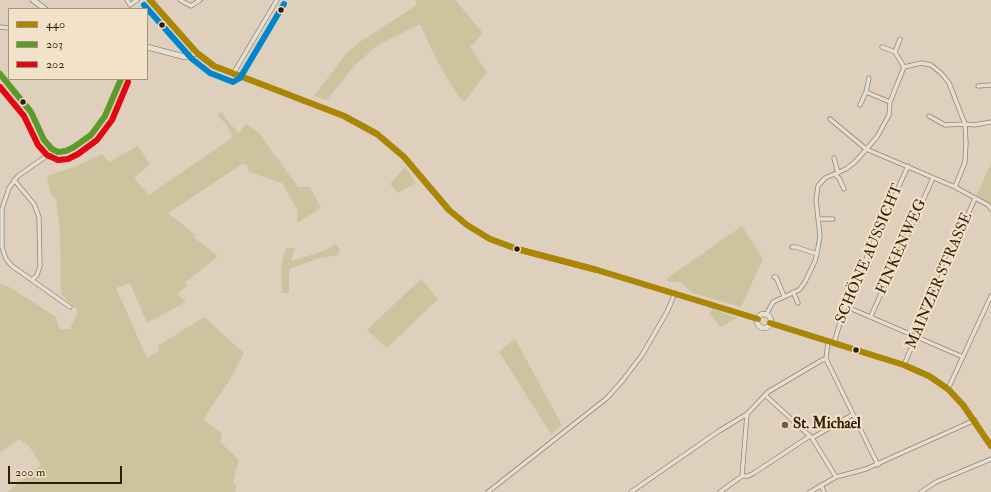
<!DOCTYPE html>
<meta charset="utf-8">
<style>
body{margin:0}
#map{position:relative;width:991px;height:492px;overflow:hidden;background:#ded0bc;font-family:"IM FELL Double Pica",serif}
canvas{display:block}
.legend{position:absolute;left:8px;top:8px;width:140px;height:72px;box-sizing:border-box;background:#f3e2ca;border:1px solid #a69479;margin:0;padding:5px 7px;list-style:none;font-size:12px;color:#331e00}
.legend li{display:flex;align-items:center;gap:8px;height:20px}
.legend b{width:20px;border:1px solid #a69479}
.scale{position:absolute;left:8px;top:466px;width:114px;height:18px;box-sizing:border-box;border:2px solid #331e00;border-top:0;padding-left:5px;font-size:12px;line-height:14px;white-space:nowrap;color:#331e00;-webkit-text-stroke:3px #f3e2ca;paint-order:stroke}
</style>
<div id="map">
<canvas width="991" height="492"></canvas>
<ul class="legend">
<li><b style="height:5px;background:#ad8600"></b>440</li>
<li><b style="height:5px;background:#5b9c28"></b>203</li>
<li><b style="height:5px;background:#e30613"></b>202</li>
</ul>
<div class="scale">200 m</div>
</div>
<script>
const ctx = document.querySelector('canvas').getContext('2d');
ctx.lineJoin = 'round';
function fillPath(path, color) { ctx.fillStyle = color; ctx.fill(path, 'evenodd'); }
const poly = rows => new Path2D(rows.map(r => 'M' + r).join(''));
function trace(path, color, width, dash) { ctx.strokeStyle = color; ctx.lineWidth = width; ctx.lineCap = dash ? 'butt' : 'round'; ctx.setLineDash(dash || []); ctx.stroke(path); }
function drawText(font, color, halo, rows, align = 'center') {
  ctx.font = font + ' "IM FELL Double Pica",serif'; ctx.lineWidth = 4; ctx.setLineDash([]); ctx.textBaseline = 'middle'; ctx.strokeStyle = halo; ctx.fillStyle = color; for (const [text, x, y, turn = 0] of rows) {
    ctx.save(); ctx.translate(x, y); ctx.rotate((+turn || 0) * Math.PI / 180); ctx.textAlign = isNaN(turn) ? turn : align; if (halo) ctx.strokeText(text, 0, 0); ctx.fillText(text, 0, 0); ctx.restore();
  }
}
fillPath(poly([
 [415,0,455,0,483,33,470,47,487,72,464,102,459,97,437,61,420,24,378,45,355,65,327,100,314,96,346,54,361,41,417,5],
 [221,112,238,133,246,124,259,133,298,187,310,187,321,208,297,223,298,211,282,183,249,172,247,165,242,164,168,213,197,236,193,237,218,256,185,283,187,286,177,294,186,302,147,323,130,283,116,288,147,358,159,351,158,346,204,317,244,353,228,383,203,419,222,434,220,442,239,460,233,482,237,486,235,492,8,492,41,465,29,446,19,439,0,452,0,283,11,288,56,317,59,329,70,329,78,311,61,294,60,233,56,199,50,194,47,176,76,166,102,154,109,162,138,146,150,164,134,178,149,195,233,137,227,125,217,115],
 [991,163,991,204,976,196],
 [405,167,416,183,398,193,390,184],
 [742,226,763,259,741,307,693,293,680,282,669,282,666,279],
 [335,244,340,249,338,255,320,258,289,269,289,293,282,293,281,267,286,248,295,248,291,261,324,251],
 [421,279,438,299,387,348,367,330],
 [713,309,737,318,720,327,709,313],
 [515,339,562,425,551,434,499,352]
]), '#cbc49f');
const street = poly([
 [127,0,130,5,137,0],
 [180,0,191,6,200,0],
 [0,27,9,28],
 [900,39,895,52,904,67],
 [882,47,895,52],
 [0,74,31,112,44,140,52,149,58,152,66,151,74,147,91,135,105,116,121,79],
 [233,74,277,0],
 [869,78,866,92,890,102],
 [978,86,991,85],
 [860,105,866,92],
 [929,116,945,125,965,124,966,143,965,162,955,187],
 [830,119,866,149,955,187,988,205,991,209],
 [52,149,48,155,18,176,9,188,2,209,2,247,6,259,12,266,70,307],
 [834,158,838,173],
 [834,174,839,178,844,189],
 [14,180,34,204,39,217,40,266,37,275,32,280],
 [818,219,833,219],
 [792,247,796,247,817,254],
 [774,277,776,277,784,296],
 [793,292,798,303],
 [845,306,963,357],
 [766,315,773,302,799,290,805,282,815,261,818,248,820,236,816,200,818,186,825,178,846,169,855,162,877,137,889,115,890,102,904,67,921,63,931,65,941,73,949,83,965,124,974,125,991,122],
 [871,316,933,178],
 [828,341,826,359,878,465],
 [834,343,845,306,908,166],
 [904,365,975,198],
 [948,389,991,296],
 [765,395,812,438,836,477],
 [812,438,852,415],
 [742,476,748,476,754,473,810,436],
 [821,485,824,492],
 [488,492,607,398,623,380,642,355,667,312,675,293],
 [631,492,719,431,747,414,768,392,822,360,826,359],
 [720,492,742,476,747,414],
 [810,492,836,477,866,469,975,420],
 [921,492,936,482,991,459]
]);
const secondary = poly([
 [33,0,45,9],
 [150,0,197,53,214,66,344,116,377,134,404,157,449,210,467,225,490,239,517,249,597,270,758,319],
 [147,47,185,57,197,53],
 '757 321a7 7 0 1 1 14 0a7 7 0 1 1-14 0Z',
 [770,323,904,365,929,376,948,389,963,405,991,446]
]);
trace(street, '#908576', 5);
trace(secondary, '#776c5e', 6);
trace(street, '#e5ded3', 3.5);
trace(secondary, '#e5ded3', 5);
trace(poly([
 [150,0,197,53,214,66,344,116,377,134,404,157,449,210,467,225,490,239,517,249,597,270,758,319],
 [770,323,904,365,929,376,948,389,963,405,991,446]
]), '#ad8600', 6);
trace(poly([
 [0,74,31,112,44,140,52,149,58,152,66,151,74,147,91,135,105,116,121,79]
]), '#5b9c28', 6);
trace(poly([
 [0,87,24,116,38,145,47,155,58,160,68,159,78,154,97,140,112,120,128,82]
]), '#e30613', 6);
trace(poly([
 [144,5,192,59,210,73,233,82,240,78,284,4]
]), '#0086ce', 6);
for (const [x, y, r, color] of [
 [281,10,3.5,"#331e00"],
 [162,25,3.5,"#331e00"],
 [23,102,3.5,"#331e00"],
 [517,249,3.5,"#331e00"],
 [856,350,3.5,"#331e00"],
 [785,425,4,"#6f5c42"]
]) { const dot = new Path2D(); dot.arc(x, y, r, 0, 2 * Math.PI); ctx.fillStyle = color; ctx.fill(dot); trace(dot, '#f3e2ca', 1.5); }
drawText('15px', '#331e00', '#f3e2ca', [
 ["FINKENWEG",902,247,-66],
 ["SCHÖNE AUSSICHT",870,254,-67],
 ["MAINZER STRASSE",940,281,-67]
]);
drawText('bold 15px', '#331e00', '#f3e2ca', [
 ["St. Michael",793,425]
], 'left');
</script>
